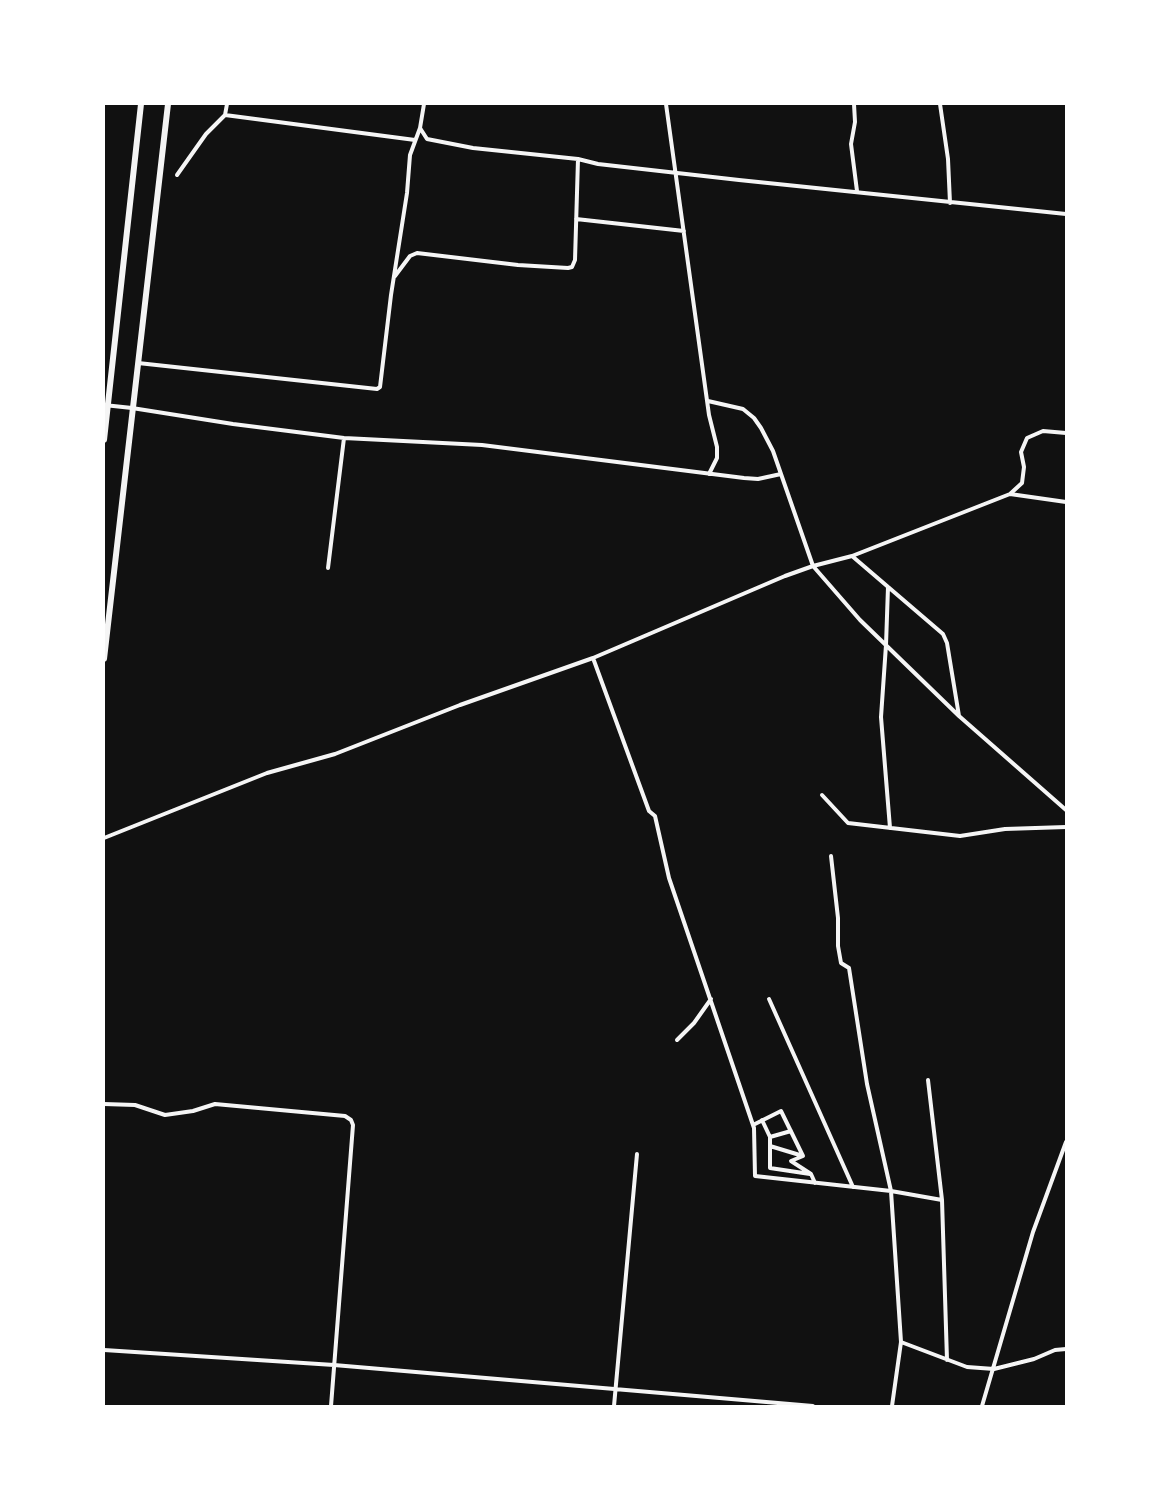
<!DOCTYPE html>
<style>
body{margin:0}
#map{position:relative;width:1170px;height:1510px;overflow:hidden;background:#111;font-family:Roboto,sans-serif}
canvas{display:block}
.frame{position:absolute;inset:0;border:105px solid #fff;pointer-events:none}
</style>
<div id="map">
<canvas width="1170" height="1510"></canvas>
<div class="frame"></div>
</div>
<script>
const ctx = document.querySelector('canvas').getContext('2d');
ctx.lineJoin = 'round';
const poly = rows => new Path2D(rows.map(r => 'M' + r).join(''));
function trace(path, color, width, dash) { ctx.strokeStyle = color; ctx.lineWidth = width; ctx.lineCap = dash ? 'butt' : 'round'; ctx.setLineDash(dash || []); ctx.stroke(path); }
trace(poly([
 [666,104,709,415,717,447,717,458,709,474],
 [854,104,855,122,851,144,857,191],
 [940,104,948,159,950,203],
 [225,115,415,140],
 [420,128,427,139,473,148,578,159,598,164,739,180,1066,214],
 [177,175,206,134,225,115,227,104],
 [576,219,684,231],
 [395,276,410,256,417,253,518,265,568,268,572,267,575,260,578,159],
 [138,363,377,389,380,387,391,295,407,193,410,155,420,128,424,104],
 [708,401,743,409,754,418,761,428,773,451,813,566,860,620,959,716],
 [104,405,132,408,233,424,344,438,482,445,744,478,758,479,781,474],
 [1010,494,1066,502],
 [852,556,943,634,947,643,959,716,1066,810],
 [328,568,344,438],
 [888,587,886,645,881,717,890,828],
 [593,658,649,811,655,816,669,878,754,1128,755,1176,891,1191,942,1200],
 [822,795,848,823,960,836,1005,829,1066,827],
 [104,838,267,773,335,754,460,705,593,658,785,576,813,566,852,556,1010,494,1022,483,1024,467,1021,452,1027,438,1043,431,1066,433],
 [831,856,838,918,838,946,841,963,849,968,867,1084,891,1191,901,1342,892,1406],
 [769,999,853,1187],
 [677,1040,694,1023,711,999],
 [928,1080,942,1200,947,1360],
 [104,1104,135,1105,165,1115,193,1111,215,1104,345,1116,351,1120,353,1125,331,1406],
 [762,1120,770,1137,791,1131],
 [753,1125,781,1111,803,1156,791,1161,811,1174,815,1183],
 [770,1137,770,1168,810,1174],
 [770,1146,803,1156],
 [901,1342,967,1367,994,1369,1034,1359,1055,1350,1066,1349],
 [104,1350,334,1365,813,1406],
 [614,1406,637,1154],
 [982,1406,1033,1232,1066,1142]
]), '#f5f5f5', 4);
trace(poly([
 [104,440,141,104],
 [104,659,168,104]
]), '#f5f5f5', 6);
</script>
